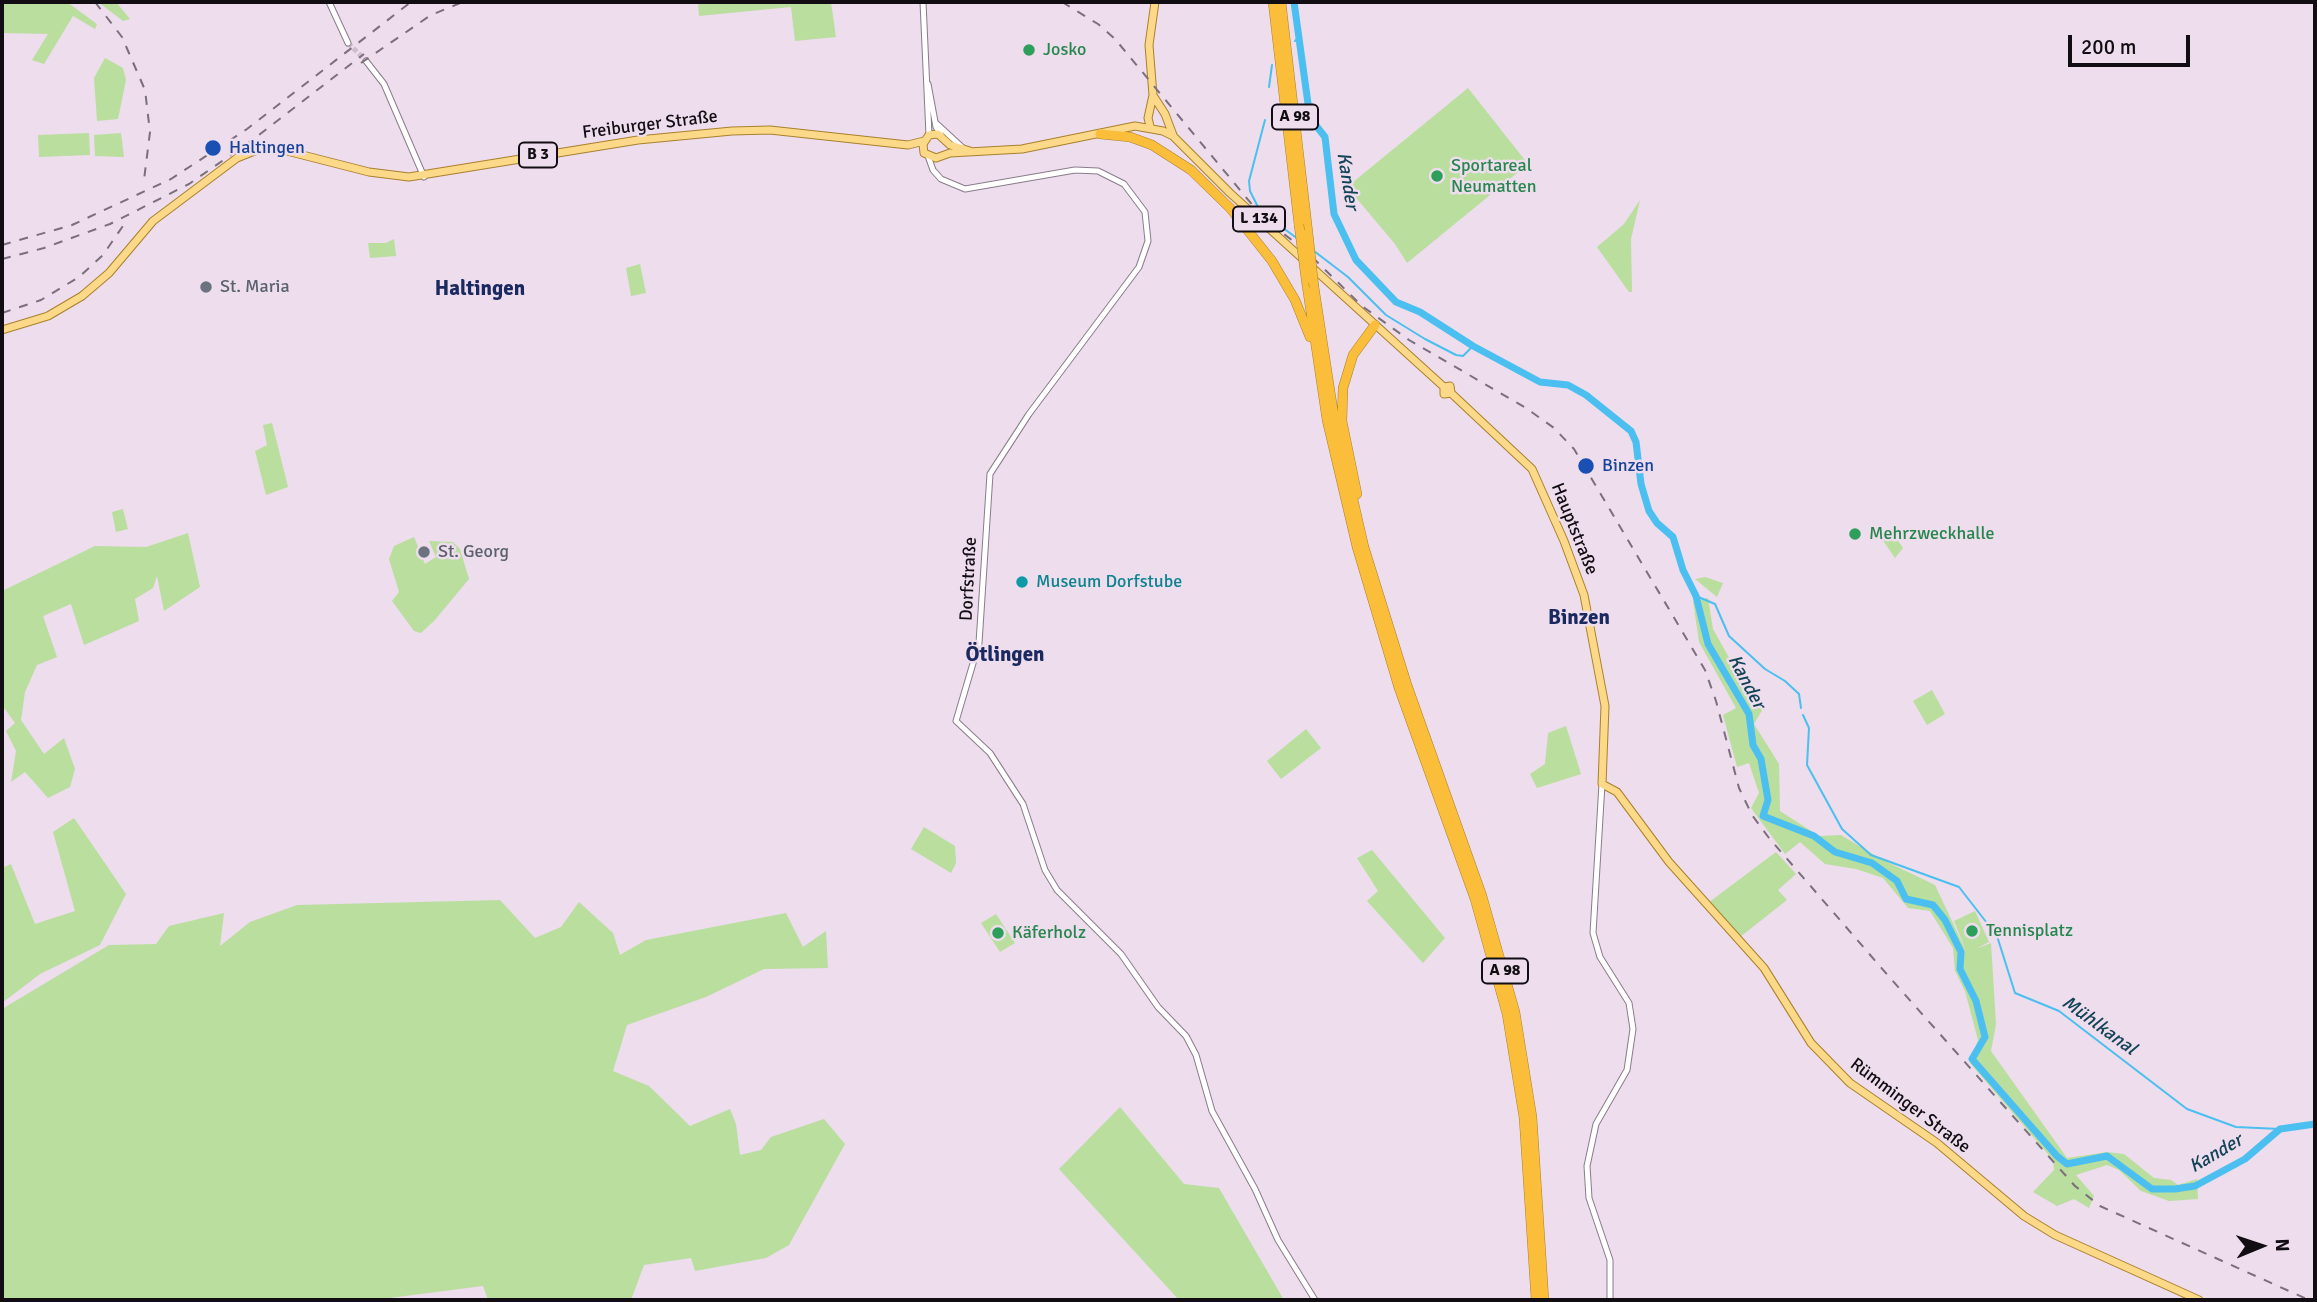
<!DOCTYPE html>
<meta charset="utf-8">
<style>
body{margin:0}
#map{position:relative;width:2317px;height:1302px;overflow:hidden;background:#eddded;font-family:Signika,sans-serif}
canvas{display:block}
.frame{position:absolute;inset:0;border:4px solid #120d12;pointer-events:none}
.north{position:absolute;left:2226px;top:1211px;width:70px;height:70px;-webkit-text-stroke:5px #eddded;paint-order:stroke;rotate:88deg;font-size:19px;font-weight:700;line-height:28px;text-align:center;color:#120d12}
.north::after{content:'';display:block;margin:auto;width:24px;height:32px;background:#120d12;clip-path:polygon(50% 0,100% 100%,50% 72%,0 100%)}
.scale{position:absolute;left:2068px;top:35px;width:122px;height:32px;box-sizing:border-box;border:4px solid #120d12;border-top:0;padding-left:9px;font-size:21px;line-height:24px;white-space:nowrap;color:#120d12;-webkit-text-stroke:5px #eddded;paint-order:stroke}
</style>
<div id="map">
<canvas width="2317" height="1302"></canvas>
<div class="frame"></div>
<div class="north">N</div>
<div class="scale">200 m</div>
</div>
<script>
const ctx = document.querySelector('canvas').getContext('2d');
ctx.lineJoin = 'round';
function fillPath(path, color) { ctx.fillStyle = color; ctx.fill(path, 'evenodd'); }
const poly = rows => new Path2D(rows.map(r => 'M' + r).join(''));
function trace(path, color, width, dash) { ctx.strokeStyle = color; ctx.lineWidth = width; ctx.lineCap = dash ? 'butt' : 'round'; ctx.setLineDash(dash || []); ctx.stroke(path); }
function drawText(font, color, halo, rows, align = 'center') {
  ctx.font = font + ' Signika,sans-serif'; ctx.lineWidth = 5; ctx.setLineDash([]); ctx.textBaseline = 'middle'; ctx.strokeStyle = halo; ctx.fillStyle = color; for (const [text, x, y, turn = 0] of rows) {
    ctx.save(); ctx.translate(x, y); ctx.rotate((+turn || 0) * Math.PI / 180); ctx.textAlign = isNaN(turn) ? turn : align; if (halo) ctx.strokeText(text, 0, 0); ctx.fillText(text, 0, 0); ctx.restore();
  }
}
fillPath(poly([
 [2,2,67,2,97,24,95,29,73,16,44,64,32,60,48,34,2,33],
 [98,2,116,2,130,19,123,21],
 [698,2,831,2,836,37,795,41,791,7,699,16],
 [105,58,123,68,126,80,118,119,97,121,94,78],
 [1468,88,1528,164,1407,263,1395,244,1347,187],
 [89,133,90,155,39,157,38,135],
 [121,133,124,157,95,156,94,135],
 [1640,200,1631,239,1632,292,1629,292,1597,247,1624,224],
 [394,239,396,256,370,258,368,243,386,243],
 [640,264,646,293,631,296,626,268],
 [272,423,288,487,266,495,255,451,267,445,263,425],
 [123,509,128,529,116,532,112,512],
 [1892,532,1903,548,1895,558,1882,539],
 [188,533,200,587,164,611,157,576,153,588,135,599,139,621,84,645,71,604,43,616,57,657,37,665,25,692,21,720,44,754,64,738,75,769,70,787,48,798,25,772,11,782,16,751,6,731,15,723,2,705,2,591,95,546,146,547],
 [414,537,425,564,436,557,429,541,453,542,460,549,469,579,434,621,421,633,414,631,392,601,399,592,389,559,394,546],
 [1705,577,1723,583,1717,597,1695,579],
 [1708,598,1713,629,1742,681,1764,707,1754,724,1779,764,1780,811,1819,836,1841,835,1881,859,1935,885,1967,953,1954,921,1975,911,1989,942,1976,949,1991,943,1996,1024,1991,1051,2067,1158,2107,1152,2124,1154,2154,1178,2171,1180,2178,1185,2197,1179,2198,1199,2169,1201,2141,1191,2119,1170,2107,1165,2076,1175,2094,1196,2089,1208,2074,1199,2057,1206,2033,1192,2054,1170,2053,1160,1970,1063,1978,1040,1965,991,1955,971,1953,948,1930,911,1908,908,1883,878,1856,869,1825,864,1800,842,1785,854,1751,808,1759,793,1749,763,1737,767,1723,715,1736,708,1699,642,1693,601],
 [1932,690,1945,714,1927,725,1913,701],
 [1566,726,1581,774,1537,788,1530,774,1545,764,1548,733],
 [1306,729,1321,748,1281,779,1267,761],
 [74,818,126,894,100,945,40,974,2,1003,2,868,11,864,35,924,75,911,53,832],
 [924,827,955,846,956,863,951,873,911,849],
 [1372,850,1445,938,1423,963,1367,901,1378,891,1357,858],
 [1776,852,1796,874,1778,890,1787,900,1740,937,1708,903],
 [500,900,535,938,561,927,579,902,613,933,620,955,646,940,786,913,803,947,826,931,828,968,764,969,706,997,627,1025,613,1071,649,1086,690,1126,730,1109,736,1124,740,1155,761,1150,771,1137,824,1119,845,1144,789,1245,766,1258,695,1271,691,1258,644,1265,631,1300,488,1300,483,1286,374,1300,2,1300,2,1009,109,945,156,944,169,926,224,913,220,946,250,922,297,905],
 [996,914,1015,943,1000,952,981,923],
 [1120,1107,1184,1184,1219,1188,1284,1300,1179,1300,1059,1169]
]), '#b9de9e');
trace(poly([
 [1295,41,1300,36],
 [1269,87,1272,65],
 [1265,120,1249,181,1250,191,1260,211,1298,239],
 [1314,251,1348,277,1386,315,1425,339,1456,355,1463,356,1473,346],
 [1696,596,1715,604,1729,636,1765,669,1785,681,1799,694,1801,708],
 [1803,715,1809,728,1807,765,1842,829,1871,855,1959,887,1997,936,2015,993,2059,1011,2187,1109,2236,1127,2280,1129]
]), '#4bbfef', 2);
trace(poly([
 [1294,2,1310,118,1325,137,1334,214,1356,260,1396,302,1420,312,1473,346,1540,382,1568,385,1586,395,1631,431,1636,442,1641,484,1649,511,1657,523,1673,537,1683,570,1696,596,1708,644,1749,714,1753,745,1761,759,1768,800,1763,816,1814,836,1835,852,1872,863,1897,881,1906,899,1933,905,1945,920,1961,952,1960,969,1976,1001,1985,1037,1972,1059,2057,1156,2067,1164,2107,1156,2152,1189,2175,1189,2195,1186,2245,1159,2280,1129,2315,1124]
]), '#4bbfef', 7);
trace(poly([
 [348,43,366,61]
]), '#ccbecc', 5, [5, 2.5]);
const minor = poly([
 [329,2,348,43],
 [923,2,929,135],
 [366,61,384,84,424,177],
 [928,84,936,127,941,135],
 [937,124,963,148],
 [928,156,933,170,941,179,965,189,1075,170,1098,171,1124,184,1145,212,1148,241,1139,267,1029,414,990,474,979,643,956,721,990,753,1023,804,1045,870,1057,890,1121,954,1158,1007,1186,1036,1196,1055,1212,1111,1255,1189,1278,1240,1315,1300],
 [1602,784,1593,933,1600,957,1629,1003,1633,1029,1627,1070,1596,1124,1587,1166,1589,1198,1610,1260,1610,1300]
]);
const major = poly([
 [1154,97,1165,114,1173,135],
 [1150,126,1148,118,1153,95,1149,45,1155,2],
 [970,151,950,145,938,134,929,135,923,144,924,153,936,158,950,153,1022,149,1135,126,1163,131,1173,136,1230,193,1444,387,1444,394,1451,393,1450,386,1444,387],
 [2,330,48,316,82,296,109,273,153,221,237,158,257,150,279,149,369,172,409,177,638,140,732,131,770,130,908,145,924,141],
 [1451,393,1532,469,1564,541,1584,595,1605,706,1602,784,1617,792,1669,862,1764,968,1811,1043,1850,1083,1937,1143,2024,1216,2055,1235,2199,1300]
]);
const highway = poly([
 [1273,2,1299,225],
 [1281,2,1308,233],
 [1100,134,1130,137,1152,145,1191,170,1230,208,1272,261,1295,300,1310,337],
 [1306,279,1327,420,1357,547,1399,688,1475,899,1507,1014,1524,1118,1536,1300],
 [1314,287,1334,417,1364,547,1407,685,1482,896,1515,1012,1532,1117,1544,1300],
 [1357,494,1342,421,1343,388,1353,355,1375,325]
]);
trace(minor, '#8a7c8b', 7);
trace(major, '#a9802c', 9);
trace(highway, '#a9802c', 10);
trace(minor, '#fff', 5);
trace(major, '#fcd889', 7);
trace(highway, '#fabe3a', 9);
trace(poly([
 [95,2,122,37,145,90,150,132,144,180],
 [1062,2,1098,24,1115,39,1264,219,1305,250,1362,306,1409,340,1526,408,1554,428,1574,449,1705,670,1716,701,1739,788,1752,815,1769,838,1891,979,2075,1186,2100,1206,2309,1300],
 [361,63,431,15,463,2],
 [2,245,72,225,171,179,247,129,411,2],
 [2,259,44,248,110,224,189,184,251,141,364,54],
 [2,313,41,300,79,277,103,255,127,220]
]), '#7a6f7a', 2, [9, 9]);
const highwayBridge = poly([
 [1299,225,1306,279],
 [1308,233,1314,287]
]);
trace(highwayBridge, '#a9802c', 10, []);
trace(highwayBridge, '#fabe3a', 9);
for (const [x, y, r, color] of [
 [1029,50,7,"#2e9e5b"],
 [213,148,9,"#1a4fb4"],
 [1437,176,7,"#2e9e5b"],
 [206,287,7,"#6b7280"],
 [1586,466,9,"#1a4fb4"],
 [1855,534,7,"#2e9e5b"],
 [424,552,7,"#6b7280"],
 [1022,582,7,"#0f9aa8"],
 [1972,931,7,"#2e9e5b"],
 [998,933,7,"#2e9e5b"]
]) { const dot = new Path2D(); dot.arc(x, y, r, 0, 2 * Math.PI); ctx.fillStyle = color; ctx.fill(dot); trace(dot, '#eddded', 2.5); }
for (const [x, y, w] of [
 [1295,117,46],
 [538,155,38],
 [1259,219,52],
 [1505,971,46]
]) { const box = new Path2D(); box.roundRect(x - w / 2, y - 12.5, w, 25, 5); ctx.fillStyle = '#eddded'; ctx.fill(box); trace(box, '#120d12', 2); }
drawText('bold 16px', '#120d12', null, [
 ["A 98",1295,117],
 ["B 3",538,155],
 ["L 134",1259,219],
 ["A 98",1505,971]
]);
drawText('18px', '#27864d', '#eddded', [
 ["Josko",1043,50],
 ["Sportareal",1451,166],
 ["Neumatten",1451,187],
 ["Mehrzweckhalle",1869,534],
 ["Tennisplatz",1986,931],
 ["Käferholz",1012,933]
], 'left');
drawText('18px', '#120d12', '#eddded', [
 ["Freiburger Straße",650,125,-7],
 ["Hauptstraße",1574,529,68],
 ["Dorfstraße",969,579,-87],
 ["Rümminger Straße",1910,1106,37]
]);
drawText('18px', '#164399', '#eddded', [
 ["Haltingen",229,148],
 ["Binzen",1602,466]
], 'left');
drawText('18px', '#5b616d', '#eddded', [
 ["St. Maria",220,287],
 ["St. Georg",438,552]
], 'left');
drawText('18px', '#0d838f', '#eddded', [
 ["Museum Dorfstube",1036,582]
], 'left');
drawText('italic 19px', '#124357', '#eddded', [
 ["Kander",1347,181,81],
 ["Kander",1746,682,62],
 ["Mühlkanal",2099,1026,36],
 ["Kander",2216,1154,-30]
]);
drawText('bold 21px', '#1a2960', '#eddded', [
 ["Haltingen",480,289],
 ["Binzen",1579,618],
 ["Ötlingen",1005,655]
]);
</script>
